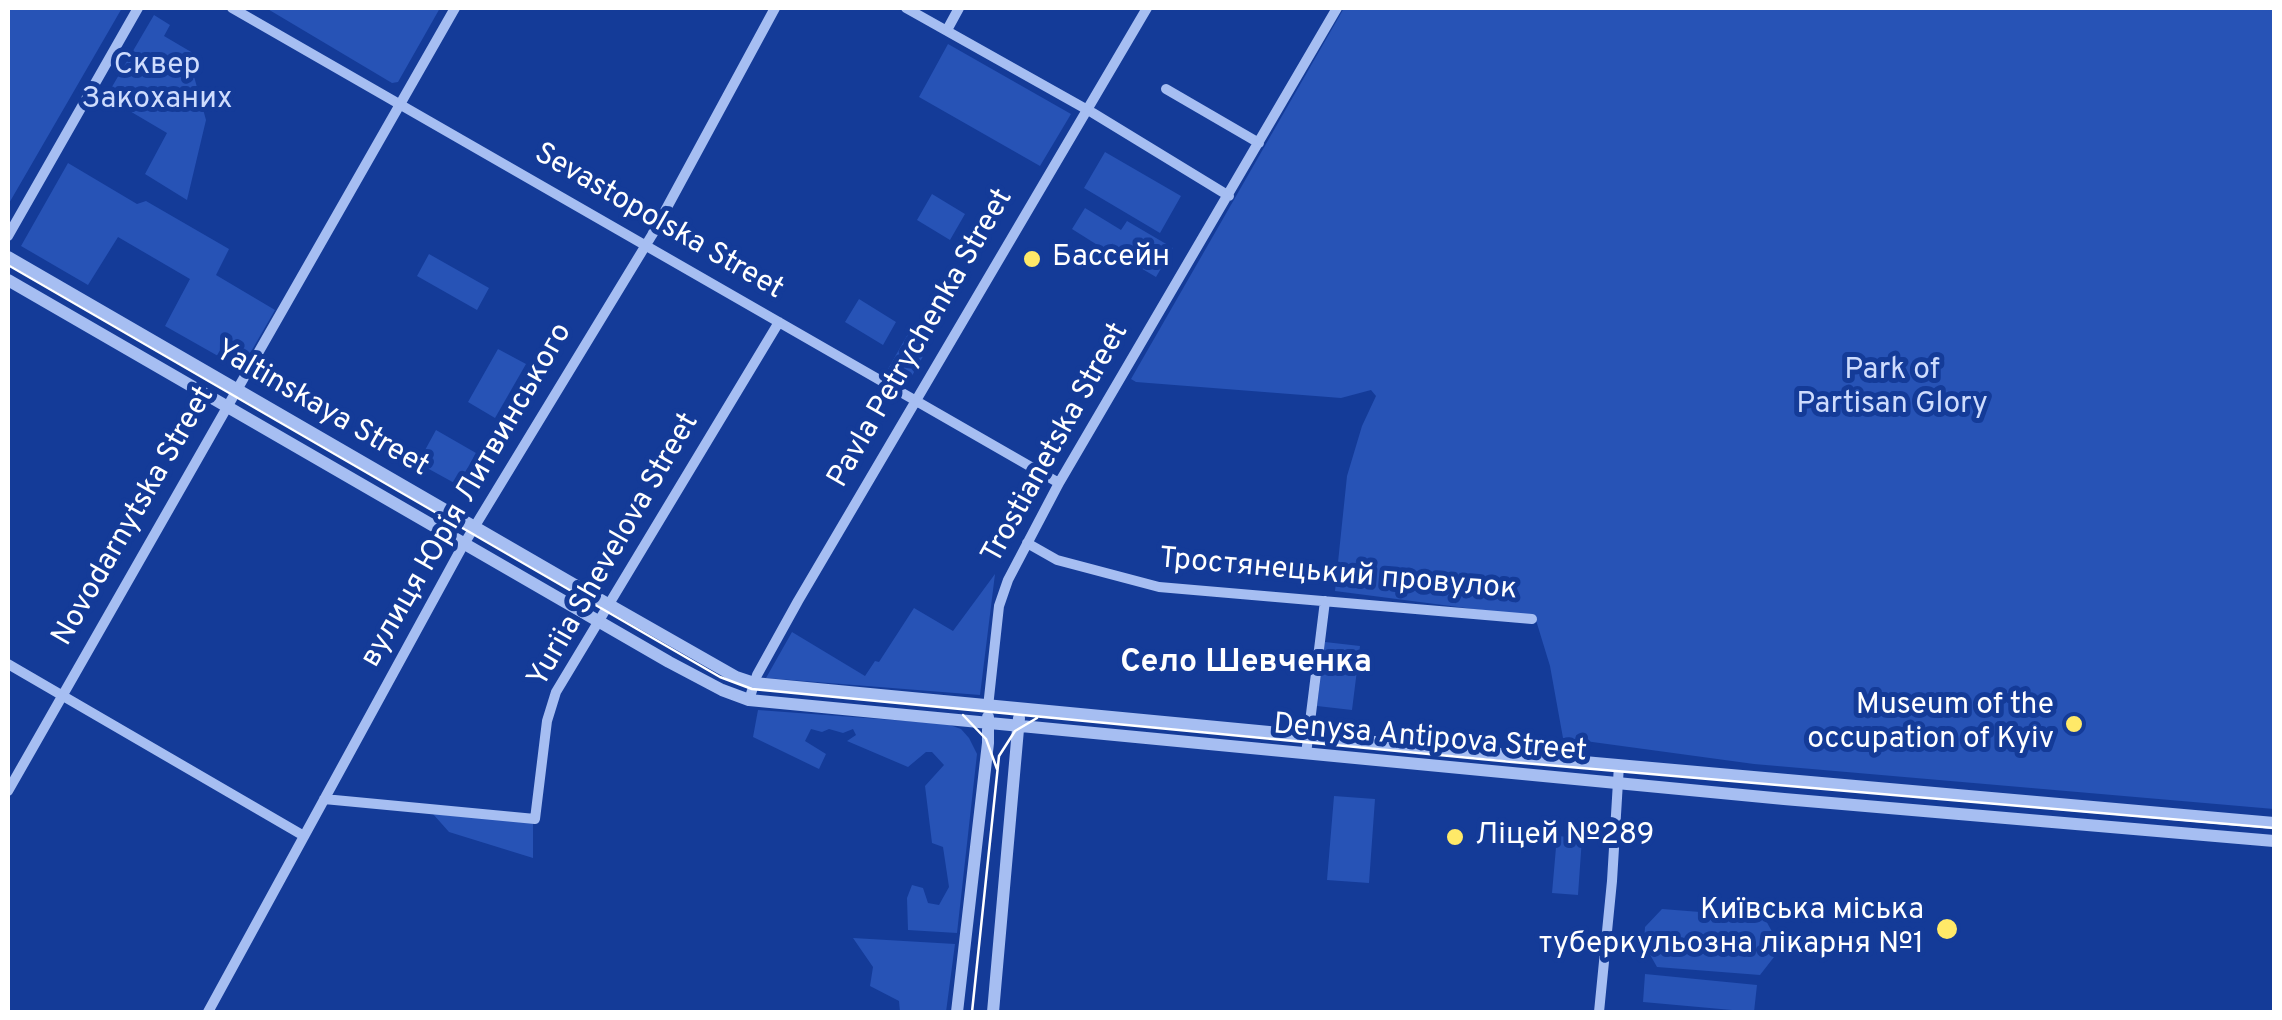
<!DOCTYPE html>
<meta charset="utf-8">
<style>
body{margin:0}
#map{position:relative;width:2282px;height:1020px;overflow:hidden;background:#143b98;font-family:Overpass,sans-serif}
canvas{display:block}
.frame{position:absolute;inset:0;border:10px solid #fff;pointer-events:none}
</style>
<div id="map">
<canvas width="2282" height="1020"></canvas>
<div class="frame"></div>
</div>
<script>
const ctx = document.querySelector('canvas').getContext('2d');
ctx.lineJoin = 'round';
function fillPath(path, color) { ctx.fillStyle = color; ctx.fill(path, 'evenodd'); }
const poly = rows => new Path2D(rows.map(r => 'M' + r).join(''));
function trace(path, color, width, dash) { ctx.strokeStyle = color; ctx.lineWidth = width; ctx.lineCap = dash ? 'butt' : 'round'; ctx.setLineDash(dash || []); ctx.stroke(path); }
function drawText(font, color, halo, rows, align = 'center') {
  ctx.font = font + ' Overpass,sans-serif'; ctx.lineWidth = 10; ctx.setLineDash([]); ctx.textBaseline = 'middle'; ctx.strokeStyle = halo; ctx.fillStyle = color; for (const [text, x, y, turn = 0] of rows) {
    ctx.save(); ctx.translate(x, y); ctx.rotate((+turn || 0) * Math.PI / 180); ctx.textAlign = isNaN(turn) ? turn : align; if (halo) ctx.strokeText(text, 0, 0); ctx.fillText(text, 0, 0); ctx.restore();
  }
}
fillPath(poly([
 [8,8,122,8,8,205],
 [266,8,440,8,398,82,392,83],
 [1344,8,2274,8,2274,809,1754,764,1563,738,1550,666,1535,617,1335,591,1347,476,1362,426,1376,396,1371,390,1341,398,1136,382,1131,379],
 [154,15,170,25,164,36,198,56,192,69,206,120,187,200,145,174,167,133,106,97],
 [948,44,1071,114,1040,166,919,97],
 [1105,152,1181,196,1160,233,1084,188],
 [68,163,137,204,146,201,229,249,216,275,275,310,241,369,165,326,190,279,118,237,88,285,21,246],
 [932,194,965,214,950,240,917,220],
 [1085,208,1121,230,1127,221,1173,248,1156,277,1110,250,1113,243,1107,251,1072,229],
 [429,254,489,288,477,310,417,276],
 [859,299,896,322,883,345,845,322],
 [913,325,934,337,909,381,888,369],
 [498,349,526,364,495,418,468,402],
 [436,430,476,453,458,485,418,463],
 [995,574,980,695,766,678,792,632,865,676,875,661,879,662,914,608,953,631],
 [1325,642,1360,646,1352,710,1317,706],
 [758,710,947,724,961,729,969,738,977,754,957,933,908,930,907,898,912,885,923,888,928,903,939,905,949,887,943,847,932,843,925,786,944,765,932,752,926,752,908,767,847,741,856,735,853,729,843,733,829,729,822,732,811,729,805,741,826,754,819,769,753,737],
 [1334,796,1375,799,1369,883,1327,880],
 [433,814,533,822,533,858,449,832],
 [1557,836,1582,838,1578,895,1552,893],
 [1662,909,1764,917,1776,939,1774,957,1760,975,1657,967,1644,944,1645,927],
 [853,938,955,944,946,1012,900,1012,899,1001,870,986,873,967],
 [1645,974,1757,985,1754,1012,1643,1002]
]), '#2753b6');
trace(poly([
 [232,8,1059,483],
 [906,8,1093,113,1229,196],
 [947,30,959,8],
 [1166,89,1259,143],
 [8,236,138,8],
 [1027,543,1057,560,1159,587,1532,619],
 [8,664,304,836],
 [749,700,757,675,798,601,1147,8],
 [988,707,999,606,1008,580,1059,483,1337,8],
 [1306,754,1325,601],
 [8,791,455,8],
 [324,799,535,819,547,721,556,692,779,322],
 [208,1012,461,549,652,235,775,8],
 [1599,1012,1612,881,1619,765]
]), '#a6bef2', 10);
trace(poly([
 [8,257,599,599,736,677,754,683,1595,763,2274,823],
 [8,280,669,662,722,690,749,700,1784,799,2274,841],
 [957,1012,988,743,988,717],
 [993,1012,1019,718]
]), '#a6bef2', 12);
trace(poly([
 [8,265,720,677,752,689,1512,762,2274,828],
 [963,715,986,739,997,769],
 [972,1012,999,756,1015,731,1037,718]
]), '#fff', 2.5);
for (const [x, y, r, color] of [
 [1032,259,10,"#ffe968"],
 [2074,724,10,"#ffe968"],
 [1455,837,10,"#ffe968"],
 [1947,929,12,"#ffe968"]
]) { const dot = new Path2D(); dot.arc(x, y, r, 0, 2 * Math.PI); ctx.fillStyle = color; ctx.fill(dot); trace(dot, '#143b98', 4); }
drawText('30px', '#cedcfd', '#143b98', [
 ["Сквер",157,67],
 ["Закоханих",157,101],
 ["Park of",1892,372],
 ["Partisan Glory",1892,406]
]);
drawText('30px', '#fff', '#143b98', [
 ["Sevastopolska Street",658,223,30],
 ["Pavla Petrychenka Street",922,339,-60],
 ["Yaltinskaya Street",321,410,30],
 ["Trostianetska Street",1057,444,-61],
 ["вулиця Юрія Литвинського",468,496,-60],
 ["Novodarnytska Street",135,517,-60],
 ["Yuriia Shevelova Street",615,551,-60],
 ["Тростянецький провулок",1338,576,5],
 ["Denysa Antipova Street",1430,740,5]
]);
drawText('30px', '#fff', '#143b98', [
 ["Бассейн",1052,259],
 ["Museum of the",2054,707,"right"],
 ["occupation of Kyiv",2054,741,"right"],
 ["Ліцей №289",1475,837],
 ["Київська міська",1924,912,"right"],
 ["туберкульозна лікарня №1",1924,946,"right"]
], 'left');
drawText('bold 32px', '#fff', '#143b98', [
 ["Село Шевченка",1246,665]
]);
</script>
